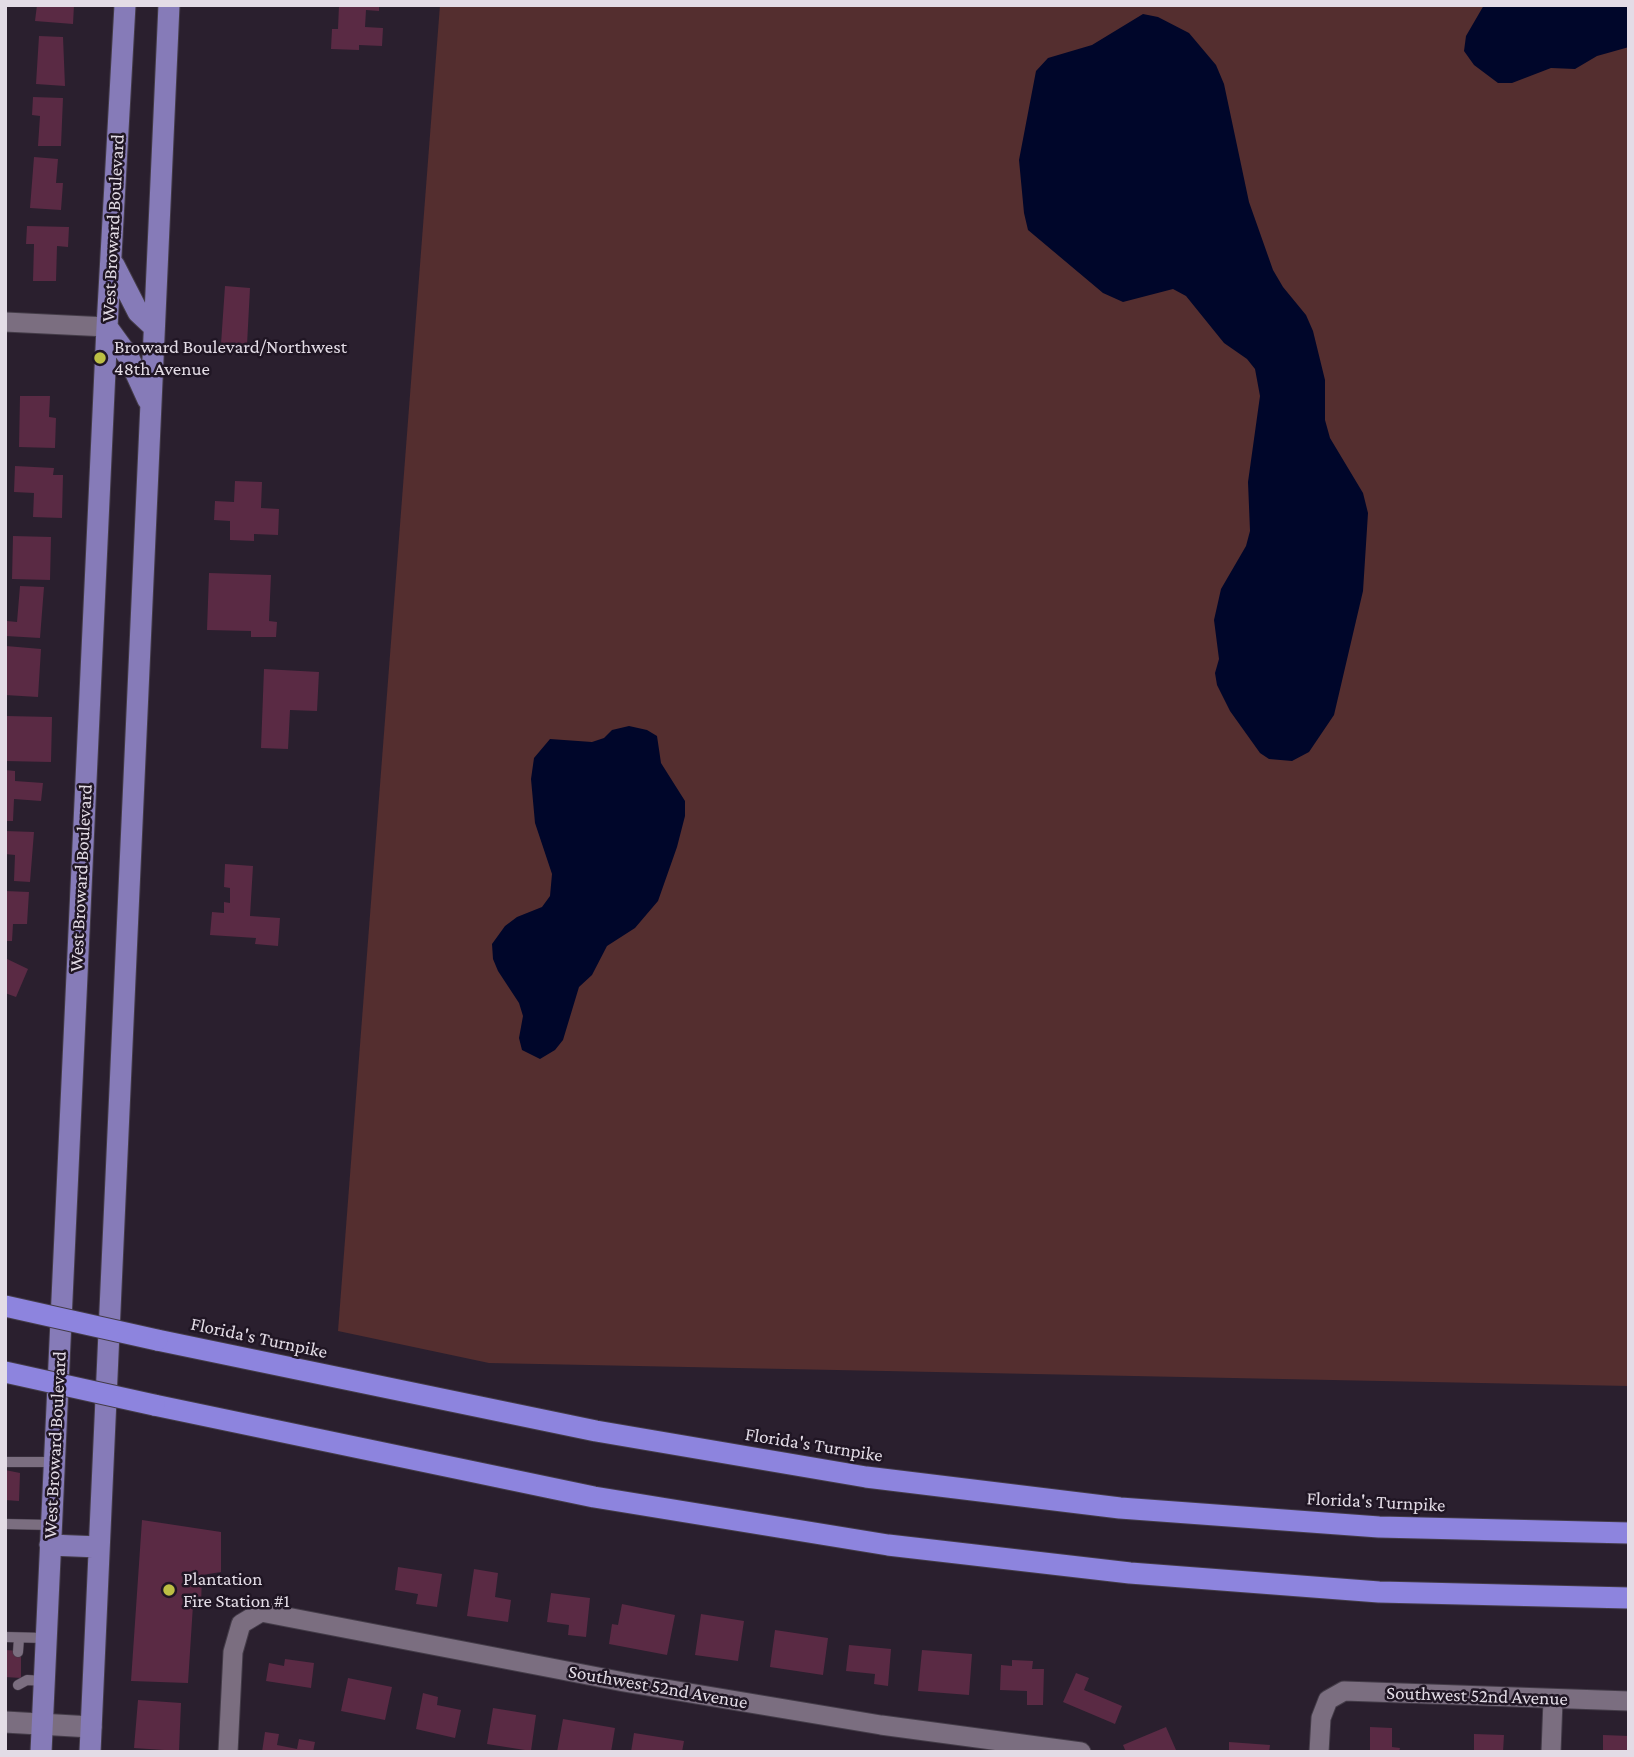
<!DOCTYPE html>
<style>
body{margin:0}
#map{position:relative;width:1634px;height:1757px;overflow:hidden;background:#2a1f2e;font-family:"Crimson Pro",serif}
canvas{display:block}
.frame{position:absolute;inset:0;border:7px solid #e3dce6;pointer-events:none}
</style>
<div id="map">
<canvas width="1634" height="1757"></canvas>
<div class="frame"></div>
</div>
<script>
const ctx = document.querySelector('canvas').getContext('2d');
ctx.lineJoin = 'round';
function fillPath(path, color) { ctx.fillStyle = color; ctx.fill(path, 'evenodd'); }
const poly = rows => new Path2D(rows.map(r => 'M' + r).join(''));
function trace(path, color, width, dash) { ctx.strokeStyle = color; ctx.lineWidth = width; ctx.lineCap = dash ? 'butt' : 'round'; ctx.setLineDash(dash || []); ctx.stroke(path); }
function drawText(font, color, halo, rows, align = 'center') {
  ctx.font = font + ' "Crimson Pro",serif'; ctx.lineWidth = 5; ctx.setLineDash([]); ctx.textBaseline = 'middle'; ctx.strokeStyle = halo; ctx.fillStyle = color; for (const [text, x, y, turn = 0] of rows) {
    ctx.save(); ctx.translate(x, y); ctx.rotate((+turn || 0) * Math.PI / 180); ctx.textAlign = isNaN(turn) ? turn : align; if (halo) ctx.strokeText(text, 0, 0); ctx.fillText(text, 0, 0); ctx.restore();
  }
}
fillPath(poly([
 [440,5,1629,5,1629,1386,489,1363,338,1331]
]), '#542e2f');
fillPath(poly([
 [1484,5,1629,5,1629,47,1597,56,1575,69,1551,68,1512,83,1498,83,1474,65,1464,51,1466,36],
 [1143,14,1158,17,1189,33,1216,65,1224,84,1249,202,1273,270,1283,287,1306,315,1313,331,1325,380,1325,420,1330,438,1363,493,1368,513,1363,591,1334,715,1309,752,1292,761,1269,759,1260,753,1230,711,1217,685,1215,673,1219,659,1214,620,1221,589,1246,546,1250,531,1248,482,1260,396,1255,369,1247,359,1224,343,1186,296,1173,289,1123,302,1103,293,1028,230,1024,213,1019,160,1036,71,1048,58,1092,45],
 [629,726,647,730,657,736,661,763,685,801,685,816,677,847,658,901,635,928,607,946,592,975,579,987,563,1040,555,1050,540,1059,522,1050,519,1038,523,1016,519,1003,498,971,493,959,492,944,505,926,517,917,542,907,550,896,552,874,535,823,531,779,534,758,550,739,592,742,604,738,612,730]
]), '#00062a');
fillPath(poly([
 [37,5,74,5,73,24,35,21],
 [339,5,379,5,379,11,366,10,365,27,383,28,382,46,359,45,359,50,331,49,332,29,338,29],
 [39,36,63,37,65,86,36,84],
 [33,97,63,98,61,146,38,146,40,116,32,115],
 [34,157,58,159,56,183,63,183,61,210,30,208],
 [27,226,69,227,68,247,57,246,56,281,33,281,34,244,26,244],
 [225,286,250,288,247,345,221,344],
 [20,396,50,396,49,417,56,418,55,448,19,447],
 [15,466,54,468,53,475,63,475,62,518,33,517,34,493,14,492],
 [235,481,262,482,261,508,279,509,278,535,254,534,254,541,230,540,230,521,214,520,215,501,234,502],
 [13,536,51,537,50,580,12,579],
 [209,573,271,575,269,621,277,622,276,637,251,637,251,631,207,630],
 [20,586,44,587,40,638,6,636,7,621,17,622],
 [6,646,41,649,38,697,5,695],
 [264,669,319,672,317,711,290,710,288,749,261,748],
 [6,716,52,717,51,762,5,761],
 [5,770,15,771,15,781,43,783,41,801,14,799,13,821,5,821],
 [5,831,34,832,30,882,14,881,15,855,5,854],
 [225,864,253,866,250,916,280,918,278,946,255,944,256,938,210,935,212,912,224,913,224,902,230,903,230,888,224,887],
 [5,891,29,892,27,924,13,924,12,941,5,941],
 [5,958,28,969,16,997,5,993],
 [5,1470,20,1473,19,1501,5,1500],
 [142,1520,221,1532,221,1572,202,1575,201,1605,193,1605,188,1683,131,1681],
 [398,1567,442,1574,437,1607,416,1604,418,1594,395,1590],
 [474,1569,498,1573,495,1597,511,1600,508,1622,467,1616],
 [551,1593,590,1598,586,1637,568,1635,569,1625,547,1622],
 [622,1604,675,1615,667,1655,609,1644,612,1624,618,1625],
 [701,1614,744,1621,738,1661,695,1655],
 [775,1630,828,1638,823,1675,770,1667],
 [849,1645,891,1649,888,1686,874,1684,875,1674,846,1671],
 [5,1650,21,1651,21,1678,5,1677],
 [922,1650,972,1654,969,1695,918,1691],
 [285,1659,314,1663,311,1688,266,1681,269,1663,284,1666],
 [1012,1660,1033,1661,1032,1669,1044,1669,1043,1705,1027,1705,1027,1691,1000,1690,1001,1665,1012,1666],
 [1076,1673,1089,1678,1084,1690,1122,1706,1115,1724,1063,1702],
 [348,1678,392,1687,385,1720,341,1711],
 [423,1693,438,1697,437,1705,461,1710,455,1738,416,1729],
 [138,1700,181,1703,179,1751,134,1748],
 [493,1708,536,1715,531,1751,487,1744],
 [563,1719,615,1728,611,1752,557,1752],
 [1166,1727,1176,1750,1126,1752,1123,1745],
 [1370,1727,1392,1728,1392,1747,1400,1748,1399,1752,1370,1752],
 [265,1732,279,1734,277,1745,297,1749,299,1739,315,1742,313,1752,262,1752],
 [634,1733,684,1741,682,1752,631,1752],
 [1474,1734,1504,1735,1503,1752,1474,1752],
 [1603,1735,1629,1736,1629,1752,1603,1752],
 [1229,1742,1270,1745,1269,1752,1229,1752]
]), '#5a2a44');
const lane = poly([
 [5,1462,54,1462],
 [5,1524,51,1525],
 [5,1637,45,1638],
 [18,1652,19,1638],
 [18,1685,27,1680,44,1681]
]);
const street = poly([
 [5,322,107,327],
 [228,1752,233,1652,241,1624,261,1612,624,1682,881,1725,1081,1752],
 [1319,1752,1321,1718,1328,1700,1344,1691,1629,1701],
 [1551,1752,1553,1700]
]);
const secondary = poly([
 [5,1722,91,1727]
]);
const primary = poly([
 [114,265,138,312,154,327],
 [107,327,128,356,148,400],
 [50,1545,99,1547],
 [41,1752,107,327,125,5],
 [90,1752,169,5]
]);
const highway = poly([
 [157,1340,596,1431,866,1477,1120,1508,1379,1527,1629,1533],
 [154,1405,594,1497,888,1545,1130,1573,1379,1592,1629,1598]
]);
trace(lane, '#443c48', 11);
trace(street, '#443c48', 21);
trace(secondary, '#443c48', 23);
trace(primary, '#443c48', 23);
trace(highway, '#443c48', 23);
trace(lane, '#7b6e80', 10);
trace(street, '#7b6e80', 19);
trace(secondary, '#7b6e80', 21);
trace(primary, '#867bb8', 21);
trace(highway, '#8d84de', 21);
const highwayBridge = poly([
 [5,1306,157,1340],
 [5,1372,154,1405]
]);
trace(highwayBridge, '#443c48', 23, []);
trace(highwayBridge, '#8d84de', 21);
for (const [x, y, r, color] of [
 [100,358,7,"#bcbf44"],
 [169,1590,7,"#bcbf44"]
]) { const dot = new Path2D(); dot.arc(x, y, r, 0, 2 * Math.PI); ctx.fillStyle = color; ctx.fill(dot); trace(dot, '#201624', 2.5); }
drawText('19px', '#e3dce6', '#201624', [
 ["West Broward Boulevard",113,228,-87],
 ["West Broward Boulevard",81,878,-87],
 ["Florida's Turnpike",259,1338,12],
 ["West Broward Boulevard",55,1445,-87],
 ["Florida's Turnpike",814,1445,9],
 ["Florida's Turnpike",1376,1502,3],
 ["Southwest 52nd Avenue",658,1687,10],
 ["Southwest 52nd Avenue",1477,1696,2]
]);
drawText('19px', '#e3dce6', '#201624', [
 ["Broward Boulevard/Northwest",114,347],
 ["48th Avenue",114,369],
 ["Plantation",183,1579],
 ["Fire Station #1",183,1601]
], 'left');
</script>
